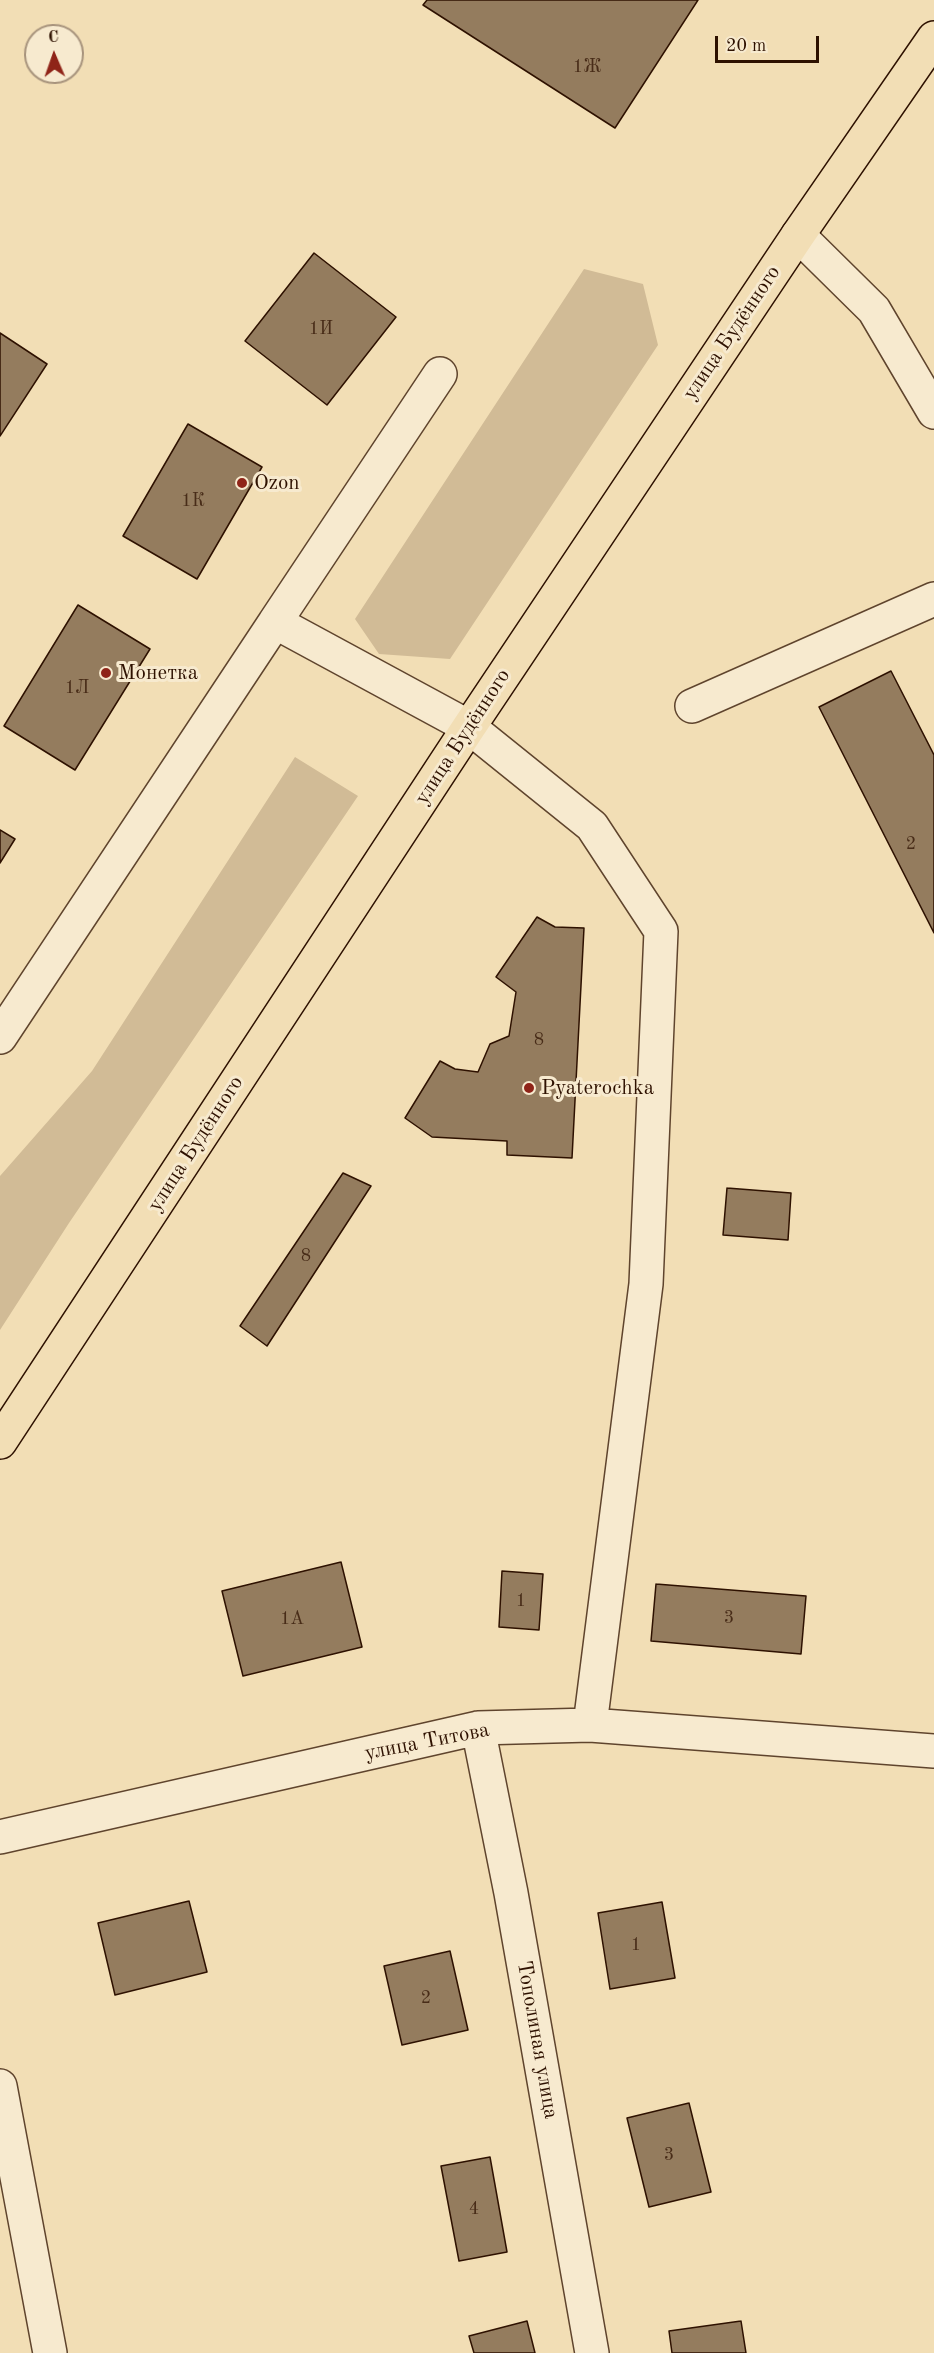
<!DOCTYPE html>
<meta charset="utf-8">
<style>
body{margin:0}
#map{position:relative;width:934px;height:2353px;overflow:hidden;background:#f2deb5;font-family:"Old Standard TT",serif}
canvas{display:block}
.north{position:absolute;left:24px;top:24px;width:60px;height:60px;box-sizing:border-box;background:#f7eacf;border:2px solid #a7937c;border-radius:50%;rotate:358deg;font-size:16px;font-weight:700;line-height:24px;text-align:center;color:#2e1100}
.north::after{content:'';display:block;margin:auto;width:21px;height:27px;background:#8f2418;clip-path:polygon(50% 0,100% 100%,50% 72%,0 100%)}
.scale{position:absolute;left:715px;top:36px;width:104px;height:27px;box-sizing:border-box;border:3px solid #2e1100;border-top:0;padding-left:8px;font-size:18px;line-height:21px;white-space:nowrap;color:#2e1100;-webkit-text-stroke:4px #f7eacf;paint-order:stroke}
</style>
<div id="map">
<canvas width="934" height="2353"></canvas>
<div class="north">С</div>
<div class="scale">20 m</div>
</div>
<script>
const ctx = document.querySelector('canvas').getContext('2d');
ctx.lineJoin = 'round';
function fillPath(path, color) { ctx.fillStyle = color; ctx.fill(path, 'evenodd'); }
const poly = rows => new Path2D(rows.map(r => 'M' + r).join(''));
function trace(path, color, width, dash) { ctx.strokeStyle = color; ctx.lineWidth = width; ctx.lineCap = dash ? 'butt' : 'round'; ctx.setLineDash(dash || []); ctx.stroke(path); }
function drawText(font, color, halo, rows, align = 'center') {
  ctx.font = font + ' "Old Standard TT",serif'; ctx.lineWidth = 6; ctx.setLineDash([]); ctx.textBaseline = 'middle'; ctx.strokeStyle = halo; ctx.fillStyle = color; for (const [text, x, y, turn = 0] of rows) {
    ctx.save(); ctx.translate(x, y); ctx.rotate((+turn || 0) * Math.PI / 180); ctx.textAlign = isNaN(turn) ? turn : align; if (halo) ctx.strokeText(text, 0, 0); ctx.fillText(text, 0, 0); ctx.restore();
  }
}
fillPath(poly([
 [584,269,643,284,658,345,450,659,379,654,355,619],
 [295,757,358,796,69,1223,0,1330,0,1176,92,1071]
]), '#d1bb96');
const building = poly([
 [427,0,698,0,615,128,423,5,427,0],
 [314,253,396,317,327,405,245,341,314,253],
 [0,333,47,364,0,436,0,333],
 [188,424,262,467,197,579,123,536,188,424],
 [78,605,150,649,75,770,4,726,78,605],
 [891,671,934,755,934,933,819,707,891,671],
 [0,830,15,839,0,863,0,830],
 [537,917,555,927,584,928,572,1158,507,1155,507,1141,432,1137,405,1118,440,1061,455,1069,478,1072,490,1044,509,1036,516,992,496,977,537,917],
 [343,1173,371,1186,267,1346,240,1326,343,1173],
 [727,1188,791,1193,788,1240,723,1235,727,1188],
 [341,1562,362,1647,243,1676,222,1591,341,1562],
 [502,1571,543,1574,539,1630,499,1627,502,1571],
 [656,1584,806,1596,801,1654,651,1641,656,1584],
 [189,1901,207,1972,115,1995,98,1923,189,1901],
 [662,1902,675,1978,610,1989,598,1913,662,1902],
 [450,1951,468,2030,402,2045,384,1966,450,1951],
 [689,2103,711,2192,649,2207,627,2118,689,2103],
 [490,2157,507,2252,459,2261,441,2166,490,2157],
 [527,2321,535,2353,474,2353,469,2336,527,2321],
 [741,2321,746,2353,672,2353,669,2331,741,2321]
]);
fillPath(building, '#947c5e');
trace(building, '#2e1100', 1.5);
const minor = poly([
 [798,235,874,310,934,412],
 [275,622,440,374],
 [692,706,934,599],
 [0,1037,275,622,469,727,592,826,661,931,646,1284,590,1725],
 [478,1728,511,1893,592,2353],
 [0,1837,478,1728,590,1725,934,1751],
 [0,2086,50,2353]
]);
const major = poly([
 [0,1442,469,727,798,235,934,38]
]);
trace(minor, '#5f442d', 36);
trace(major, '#2e1100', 36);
trace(minor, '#f7eacf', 33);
trace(major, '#f2deb5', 33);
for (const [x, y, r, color] of [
 [242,483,6,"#8f2418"],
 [106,673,6,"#8f2418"],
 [529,1088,6,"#8f2418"]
]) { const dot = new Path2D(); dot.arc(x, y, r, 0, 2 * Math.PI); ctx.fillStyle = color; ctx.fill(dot); trace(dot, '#f7eacf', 2); }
drawText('18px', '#482c18', null, [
 ["1Ж",587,67],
 ["1И",321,329],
 ["1К",193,501],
 ["1Л",77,688],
 ["2",911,844],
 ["8",539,1040],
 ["8",306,1256],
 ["1",521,1601],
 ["3",729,1618],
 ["1А",292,1619],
 ["1",636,1945],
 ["2",426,1998],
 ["3",669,2155],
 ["4",474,2209]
]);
drawText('21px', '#2e1100', '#f7eacf', [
 ["улица Будённого",732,333,-56],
 ["улица Будённого",463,737,-57],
 ["улица Будённого",196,1144,-57],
 ["улица Титова",427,1742,-11],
 ["Тополиная улица",537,2040,80]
]);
drawText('21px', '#2e1100', '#f7eacf', [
 ["Ozon",254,483],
 ["Монетка",118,673],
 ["Pyaterochka",541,1088]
], 'left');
</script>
